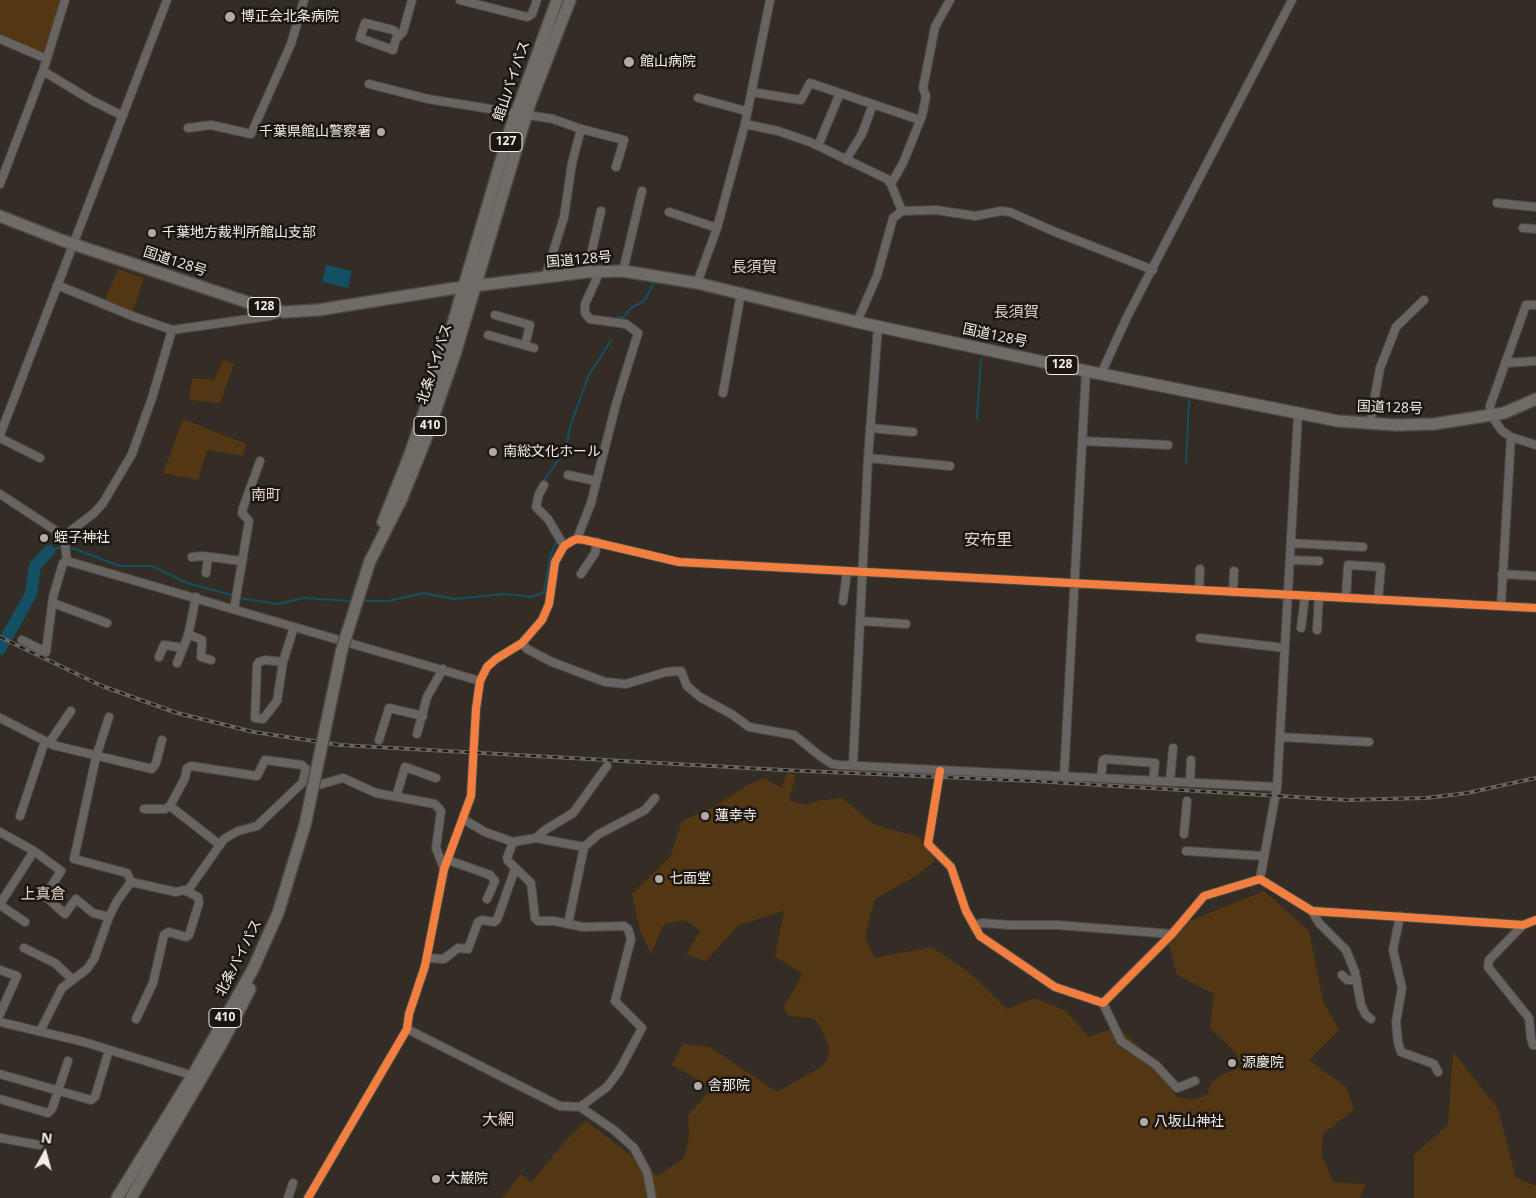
<!DOCTYPE html>
<meta charset="utf-8">
<style>
body{margin:0}
#map{position:relative;width:1536px;height:1198px;overflow:hidden;background:#332d26;font-family:"Open Sans",sans-serif}
canvas{display:block}
.north{position:absolute;left:20px;top:1128px;width:50px;height:50px;-webkit-text-stroke:4px #1b1611;paint-order:stroke;rotate:7deg;font-size:14px;font-weight:700;line-height:20px;text-align:center;color:#f6eee6}
.north::after{content:'';display:block;margin:auto;width:18px;height:22px;background:#f6eee6;clip-path:polygon(50% 0,100% 100%,50% 72%,0 100%)}
</style>
<div id="map">
<canvas width="1536" height="1198"></canvas>
<div class="north">N</div>
</div>
<script>
const ctx = document.querySelector('canvas').getContext('2d');
ctx.lineJoin = 'round';
function fillPath(path, color) { ctx.fillStyle = color; ctx.fill(path, 'evenodd'); }
const poly = rows => new Path2D(rows.map(r => 'M' + r).join(''));
function trace(path, color, width, dash) { ctx.strokeStyle = color; ctx.lineWidth = width; ctx.lineCap = dash ? 'butt' : 'round'; ctx.setLineDash(dash || []); ctx.stroke(path); }
function drawText(font, color, halo, rows, align = 'center') {
  ctx.font = font + ' "Open Sans","Noto Sans JP",sans-serif'; ctx.lineWidth = 5; ctx.setLineDash([]); ctx.textBaseline = 'middle'; ctx.strokeStyle = halo; ctx.fillStyle = color; for (const [text, x, y, turn = 0] of rows) {
    ctx.save(); ctx.translate(x, y); ctx.rotate((+turn || 0) * Math.PI / 180); ctx.textAlign = isNaN(turn) ? turn : align; if (halo) ctx.strokeText(text, 0, 0); ctx.fillText(text, 0, 0); ctx.restore();
  }
}
fillPath(poly([
 [0,0,61,0,45,50,39,53,0,37],
 [118,269,144,278,132,313,105,300],
 [223,360,234,364,220,403,189,400,192,378,214,380],
 [183,419,246,444,243,456,207,450,198,480,163,473],
 [787,773,796,775,789,800,805,805,816,801,842,798,875,825,919,837,935,861,916,876,875,899,865,936,874,958,932,947,971,974,1007,1009,1035,998,1066,1011,1089,1037,1117,1027,1141,1048,1177,1097,1192,1100,1207,1095,1211,1083,1224,1074,1242,1067,1235,1052,1210,1028,1214,994,1177,975,1167,936,1171,925,1187,922,1264,891,1309,931,1323,1001,1339,1030,1309,1060,1346,1087,1354,1110,1323,1134,1322,1155,1333,1182,1365,1184,1360,1198,502,1198,521,1174,531,1183,566,1140,586,1121,658,1176,684,1158,689,1137,688,1115,712,1088,672,1065,683,1044,710,1047,777,1092,823,1066,828,1058,829,1047,819,1024,812,1018,790,1016,783,1008,803,974,775,956,784,911,739,925,706,961,686,954,701,931,684,920,664,924,651,954,640,930,632,894,670,857,682,821,711,808,748,785,764,778,782,788],
 [1453,1052,1498,1109,1516,1178,1536,1186,1536,1198,1414,1198,1414,1155,1448,1125]
]), '#533712');
fillPath(poly([
 [326,265,352,271,348,288,322,282]
]), '#145064');
trace(poly([
 [615,318,624,317,631,308,644,301,655,281],
 [977,418,981,359],
 [1186,462,1189,401],
 [543,482,566,449,570,427,588,377,611,340],
 [67,546,120,566,152,566,187,583,235,596],
 [49,551,62,547],
 [239,598,278,604,303,598,352,601],
 [362,601,389,601,423,593,454,599,504,594,532,597,544,592,550,557,556,542,553,534]
]), '#145064', 2);
trace(poly([
 [0,649,31,594,35,566,49,551]
]), '#145064', 12);
const minor = poly([
 [460,0,527,17,532,14,537,0],
 [399,35,393,30,365,23,360,38,393,50,396,39,403,32,412,0],
 [0,39,47,59],
 [43,71,91,100,123,116],
 [369,84,428,99,553,119,581,129],
 [751,92,801,100,810,83,920,120],
 [698,98,746,111],
 [745,124,778,131,810,142,887,179,891,184],
 [188,128,211,125,251,134,291,44,304,0],
 [818,146,840,93],
 [846,160,862,134,873,104],
 [0,184,43,71,65,0],
 [1497,203,1536,207],
 [902,211,891,184,903,163,922,116,926,96,923,88,935,27,950,0],
 [669,212,717,228],
 [1523,228,1536,229],
 [623,271,642,191],
 [587,272,601,211],
 [545,278,564,217,572,163,581,129,624,140,616,167],
 [697,283,717,228,745,124,770,0],
 [57,285,135,317,172,330,270,316,283,312],
 [1536,305,1526,305,1490,406,1491,415,1502,431,1511,437,1536,445],
 [495,315,530,325,525,345],
 [857,322,877,276,893,218,902,211,936,210,975,216,1001,211,1010,212,1053,231,1153,270],
 [488,335,534,348],
 [1505,363,1536,361],
 [1101,374,1127,317,1292,0],
 [723,393,741,293],
 [1370,424,1380,368,1396,327,1424,300],
 [870,428,913,432],
 [0,435,167,0],
 [0,438,40,458],
 [1083,441,1168,445],
 [868,458,950,466],
 [568,475,596,481],
 [544,485,539,494,536,507,548,519,564,546],
 [0,494,64,536],
 [64,536,94,513,103,503,132,454,152,398,172,330],
 [64,536,67,561],
 [577,539,591,503,616,404,638,333,626,324,590,319,585,313,585,304,600,271],
 [1291,543,1363,547],
 [192,557,202,556,242,561],
 [1290,560,1319,561],
 [67,561,480,681],
 [206,573,208,557],
 [581,574,595,553,597,542],
 [1502,574,1536,576],
 [1199,590,1200,569],
 [1233,592,1234,571],
 [1346,598,1348,565,1381,567,1378,600],
 [843,601,847,572],
 [53,603,107,623],
 [1501,606,1511,437],
 [234,609,249,521,242,513,243,508,260,461],
 [861,621,906,624],
 [1301,628,1305,596],
 [1317,630,1319,596],
 [188,634,202,640,201,657,211,660],
 [1200,638,1285,648],
 [22,640,46,652,53,597,63,563,67,561],
 [522,643,527,649,552,662,605,682,626,684,666,672,681,671,687,686,700,697,733,715,749,727,794,735,820,756,832,764,840,765,1277,787],
 [159,657,164,645,183,648],
 [283,662,265,660,259,662,257,665,255,718,263,719,277,701,283,662,294,627],
 [177,663,188,636,196,597],
 [109,717,96,757,74,859,127,873,131,882],
 [0,718,53,745,152,769,156,763,162,740],
 [417,734,427,697,443,669],
 [1281,737,1369,742],
 [379,740,389,708,423,716],
 [49,743,71,711],
 [853,765,868,458,878,326],
 [940,771,928,844,951,867,966,911,980,936,1055,987,1103,1003,1172,934,1204,896,1260,879,1312,911,1523,925,1536,920],
 [1064,777,1086,371],
 [1101,778,1103,760,1105,759,1155,763,1153,781],
 [1170,782,1173,748],
 [1190,783,1191,760],
 [310,784,318,785,343,778,376,793,435,804,441,811,436,848,444,869],
 [396,797,405,767,436,778],
 [170,806,220,845],
 [20,816,45,741],
 [463,819,485,832,513,842,536,838,584,847],
 [0,832,34,851,61,871,45,896,65,914,76,899,93,913,109,917],
 [1184,834,1187,801],
 [536,838,545,830,573,813,607,766],
 [1186,851,1264,856],
 [448,860,490,875,495,881,487,899],
 [1260,879,1277,787,1298,414],
 [131,882,176,892,189,889,224,839,238,831,257,826,302,783,306,769,302,765,265,760,257,776,191,766,187,768,185,778,170,806,165,809,144,809],
 [0,904,34,851],
 [0,905,25,922],
 [1312,911,1319,923,1346,950,1355,972,1361,1005,1366,1015,1371,1019],
 [1400,916,1393,950,1402,988,1396,1022,1398,1042,1401,1052,1434,1064,1438,1072],
 [568,924,584,847,599,834,645,810,655,798],
 [976,925,982,923,1011,925,1057,925,1172,934],
 [1523,925,1489,960,1488,967,1529,1018,1531,1038,1533,1045,1536,1045],
 [24,948,55,963,72,979],
 [427,958,444,959,458,948,468,949,478,922,482,920,494,922,497,920,515,869],
 [0,970,17,976,0,1014],
 [1342,975,1347,980,1357,980],
 [1103,1003,1121,1041,1156,1065,1177,1088,1195,1081],
 [136,1019,153,983,164,935,169,932,186,937,189,935,199,903,198,897,184,890],
 [0,1022,84,1042,197,1077],
 [407,1029,560,1106,580,1107,607,1087,619,1071,642,1028,615,1001,631,939,628,929,624,926,583,927,554,921,538,921,535,918,531,883,508,861,507,858,513,842],
 [40,1031,62,988,87,969,94,959,109,917,117,901,131,882],
 [0,1074,91,1100,95,1097,109,1050],
 [0,1099,48,1113,52,1109,68,1061],
 [580,1107,614,1130,634,1148,647,1172,652,1198],
 [0,1138,39,1145],
 [288,1198,293,1183],
 [308,1198,407,1029,409,1014,425,966,444,869,471,796,476,709,480,681,487,667,496,659,522,643,542,620,549,604,555,562,564,546,572,541,577,539,585,540,679,562,1536,608]
]);
const highway = poly([
 [0,216,61,240,256,305,284,312,318,310,449,289,587,272,623,271,697,283,857,322,1086,371,1338,421,1396,425,1434,424,1504,413,1536,399],
 [383,522,410,454,445,350,510,130,557,0],
 [370,561,402,498,425,441,455,354,530,103,570,0],
 [117,1198,193,1075,253,969,278,913,305,825],
 [131,1198,222,1043,250,989]
]);
trace(minor, '#4d4842', 10);
trace(highway, '#4d4842', 14);
trace(minor, '#686462', 8);
trace(highway, '#6f6b66', 11);
const rail = poly([
 [0,637,102,686,177,713,254,732,340,745,783,770,1034,781,1346,800,1426,798,1467,793,1536,778]
]);
trace(rail, '#696460', 4);
trace(rail, '#1b1611', 2, [5.5]);
const highwayBridge = poly([
 [305,825,342,649,370,561]
]);
trace(highwayBridge, '#4d4842', 14, []);
trace(highwayBridge, '#6f6b66', 11);
trace(poly([
 [940,771,928,844,951,867,966,911,980,936,1055,987,1103,1003,1172,934,1204,896,1260,879,1312,911,1523,925,1536,920],
 [308,1198,407,1029,409,1014,425,966,444,869,471,796,476,709,480,681,487,667,496,659,522,643,542,620,549,604,555,562,564,546,572,541,577,539,585,540,679,562,1536,608]
]), '#f27e40', 8);
for (const [x, y, r, color] of [
 [230,17,6,"#b2aaa3"],
 [629,62,6,"#b2aaa3"],
 [381,132,5,"#b2aaa3"],
 [152,233,5,"#b2aaa3"],
 [493,452,5,"#b2aaa3"],
 [44,538,5,"#b2aaa3"],
 [705,816,5,"#b2aaa3"],
 [659,879,5,"#b2aaa3"],
 [1232,1063,5,"#b2aaa3"],
 [698,1086,5,"#b2aaa3"],
 [1144,1122,5,"#b2aaa3"],
 [436,1179,5,"#b2aaa3"]
]) { const dot = new Path2D(); dot.arc(x, y, r, 0, 2 * Math.PI); ctx.fillStyle = color; ctx.fill(dot); trace(dot, '#1b1611', 2); }
for (const [x, y, w] of [
 [506,142,32],
 [264,307,32],
 [1062,365,32],
 [430,426,32],
 [225,1018,32]
]) { const box = new Path2D(); box.roundRect(x - w / 2, y - 9.5, w, 19, 4); ctx.fillStyle = '#1b1611'; ctx.fill(box); trace(box, '#f6eee6', 1); }
drawText('bold 12px', '#f6eee6', null, [
 ["127",506,142],
 ["128",264,307],
 ["128",1062,365],
 ["410",430,426],
 ["410",225,1018]
]);
drawText('14px', '#f6eee6', '#1b1611', [
 ["博正会北条病院",241,17],
 ["館山病院",640,62],
 ["千葉県館山警察署",371,132,"right"],
 ["千葉地方裁判所館山支部",162,233],
 ["南総文化ホール",503,452],
 ["蛭子神社",54,538],
 ["蓮幸寺",715,816],
 ["七面堂",669,879],
 ["源慶院",1242,1063],
 ["舎那院",708,1086],
 ["八坂山神社",1154,1122],
 ["大巌院",446,1179]
], 'left');
drawText('14px', '#f6eee6', '#1b1611', [
 ["館山バイパス",512,81,-71],
 ["国道128号",579,260,-5],
 ["国道128号",175,262,18],
 ["国道128号",995,336,12],
 ["北条バイパス",435,364,-72],
 ["国道128号",1390,408,2],
 ["北条バイパス",239,958,-63]
]);
drawText('15px', '#e3d3c4', '#1b1611', [
 ["長須賀",754,268],
 ["長須賀",1016,313],
 ["南町",266,496],
 ["上真倉",43,895]
]);
drawText('16px', '#e3d3c4', '#1b1611', [
 ["安布里",988,540],
 ["大網",498,1120]
]);
</script>
